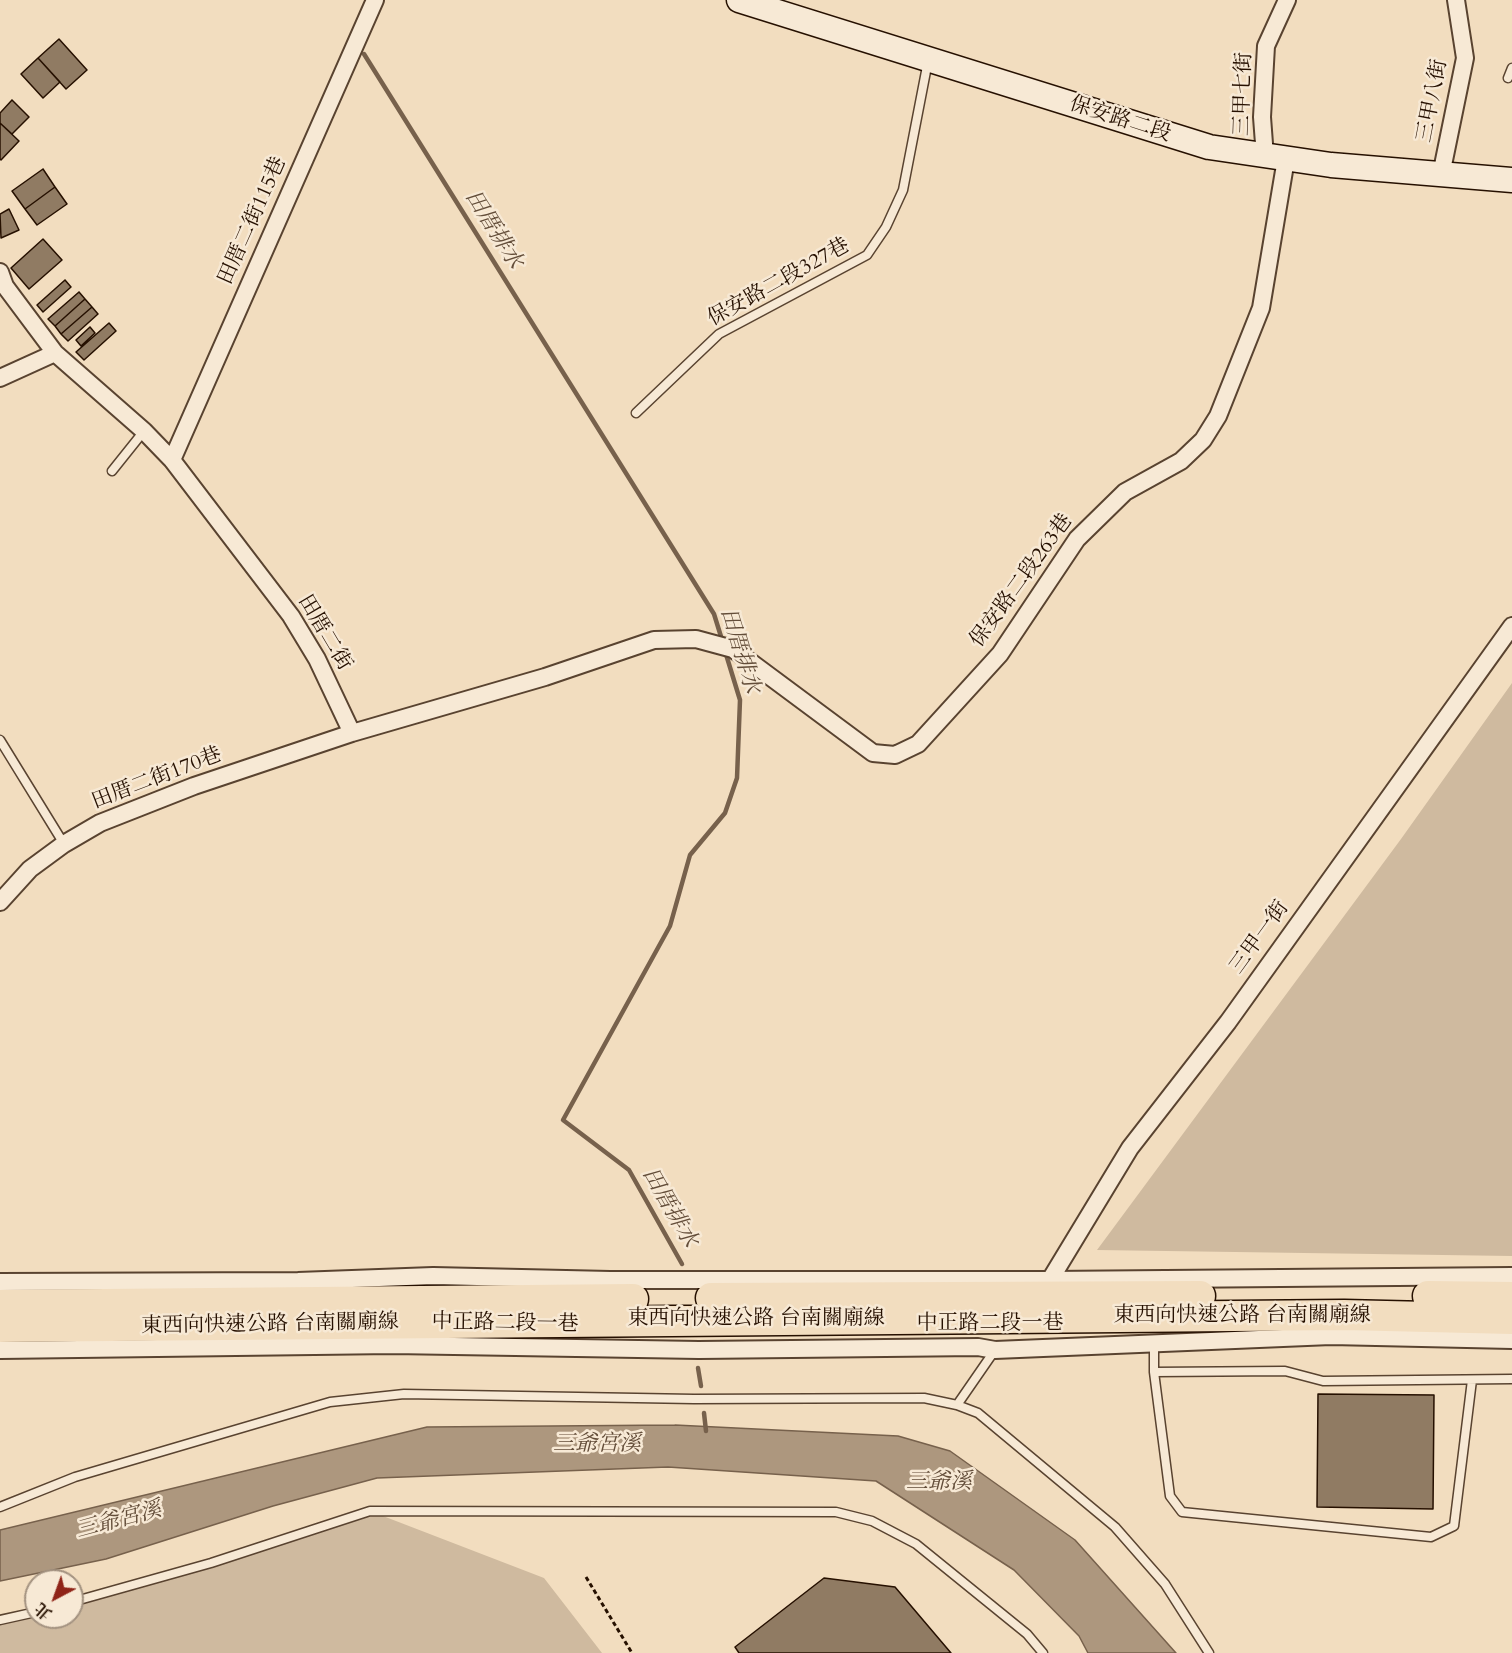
<!DOCTYPE html>
<meta charset="utf-8">
<style>
body{margin:0}
#map{position:relative;width:1512px;height:1653px;overflow:hidden;background:#f2ddbf;font-family:Cardo,"Noto Serif TC",serif}
canvas{display:block}
.north{position:absolute;left:24px;top:1569px;width:60px;height:60px;box-sizing:border-box;background:#f7e9d5;border:2px solid #a39280;border-radius:50%;rotate:221deg;font-size:16px;font-weight:700;line-height:24px;text-align:center;color:#261000}
.north::after{content:'';display:block;margin:auto;width:21px;height:27px;background:#8f2418;clip-path:polygon(50% 0,100% 100%,50% 72%,0 100%)}
</style>
<div id="map">
<canvas width="1512" height="1653"></canvas>
<div class="north">北</div>
</div>
<script>
const ctx = document.querySelector('canvas').getContext('2d');
ctx.lineJoin = 'round';
function fillPath(path, color) { ctx.fillStyle = color; ctx.fill(path, 'evenodd'); }
const poly = rows => new Path2D(rows.map(r => 'M' + r).join(''));
function trace(path, color, width, dash) { ctx.strokeStyle = color; ctx.lineWidth = width; ctx.lineCap = dash ? 'butt' : 'round'; ctx.setLineDash(dash || []); ctx.stroke(path); }
function drawText(font, color, halo, rows, align = 'center') {
  ctx.font = font + ' Cardo,"Noto Serif TC",serif'; ctx.lineWidth = 5; ctx.setLineDash([]); ctx.textBaseline = 'middle'; ctx.strokeStyle = halo; ctx.fillStyle = color; for (const [text, x, y, turn = 0] of rows) {
    ctx.save(); ctx.translate(x, y); ctx.rotate((+turn || 0) * Math.PI / 180); ctx.textAlign = isNaN(turn) ? turn : align; if (halo) ctx.strokeText(text, 0, 0); ctx.fillText(text, 0, 0); ctx.restore();
  }
}
fillPath(poly([
 [1512,683,1512,1256,1097,1250,1401,839],
 [370,1511,544,1578,602,1653,0,1653,0,1620,36,1612,36,1617,72,1617,72,1602]
]), '#cfba9f');
const water = poly([
 [675,1425,898,1436,950,1451,1075,1540,1176,1653,1088,1653,1079,1636,1014,1570,876,1481,668,1467,377,1478,273,1506,106,1559,0,1581,0,1530,427,1427,675,1425]
]);
fillPath(water, '#ad977e');
trace(water, '#77614c', 1.5);
trace(poly([
 [364,54,714,614,723,643],
 [682,1264,629,1170,563,1120,670,926,690,855,725,813,737,778,740,700,725,651],
 [698,1368,701,1386],
 [704,1413,706,1431]
]), '#77614c', 4.5);
const building = poly([
 [59,39,87,70,66,89,38,58,59,39],
 [38,58,60,82,43,98,21,74,38,58],
 [12,100,29,117,12,134,0,123,0,113,12,100],
 [0,123,19,141,1,160,0,159,0,123],
 [43,169,55,187,25,209,12,191,43,169],
 [55,187,67,204,37,225,25,209,55,187],
 [9,209,19,230,1,238,0,214,9,209],
 [43,239,62,260,29,289,11,268,43,239],
 [65,280,71,287,43,312,37,305,65,280],
 [79,292,85,299,55,326,48,319,79,292],
 [85,299,92,307,61,334,55,326,85,299],
 [92,307,98,314,68,341,61,334,92,307],
 [109,323,116,331,84,360,76,352,109,323],
 [90,327,95,333,81,346,76,340,90,327],
 [1318,1394,1434,1395,1433,1509,1317,1507,1318,1394],
 [824,1578,895,1587,951,1653,739,1653,735,1647,824,1578]
]);
fillPath(building, '#907b63');
trace(building, '#261000', 1.5);
const lane = poly([
 [1508,78,1512,68],
 [636,413,719,334,867,255,886,227,903,190,928,61],
 [112,471,144,431],
 [0,740,64,844],
 [1154,1343,1154,1372,1170,1496,1182,1512,1431,1537,1454,1526,1472,1380],
 [1154,1372,1285,1371,1323,1381,1512,1379],
 [957,1405,995,1350],
 [0,1507,75,1477,330,1402,404,1394,694,1399,924,1398,957,1405,978,1413,1115,1527,1165,1584,1209,1653],
 [72,1602,211,1563,370,1511,836,1512,872,1521,916,1544,1027,1634,1043,1653],
 [0,1620,36,1612]
]);
const street = poly([
 [1265,157,1262,117,1266,46,1287,0],
 [1441,175,1465,58,1456,0],
 [0,272,5,286,55,353,144,431,172,460,291,616,317,659,352,733],
 [0,378,55,353],
 [172,460,375,0],
 [0,902,30,869,64,844,100,823,194,786,352,733,545,677,654,640,696,639,733,649,873,753,895,755,918,744,1000,654,1077,539,1125,492,1181,461,1203,440,1218,416,1261,308,1286,159],
 [1050,1280,1130,1148,1228,1022,1512,626],
 [0,1282,298,1281,433,1276,610,1280,1050,1280,1512,1276],
 [0,1350,393,1345,699,1350,978,1347,995,1350,1331,1336,1512,1340]
]);
const secondary = poly([
 [739,0,1209,147,1331,165,1512,180]
]);
const highway = poly([
 [1428,1296,1512,1297],
 [711,1298,1200,1296],
 [0,1305,633,1299],
 [0,1327,1344,1315,1512,1319]
]);
trace(lane, '#594330', 11);
trace(street, '#594330', 20);
trace(secondary, '#261000', 27);
trace(highway, '#261000', 33);
trace(poly([
 [586,1577,632,1653]
]), '#261000', 3, [4.5, 3]);
trace(lane, '#f7e9d5', 8);
trace(street, '#f7e9d5', 16);
trace(secondary, '#f7e9d5', 24);
trace(highway, '#f2ddbf', 30);
drawText('21px', '#261000', '#f7e9d5', [
 ["三甲七街",1244,94,-88],
 ["三甲八街",1433,101,-79],
 ["保安路二段",1120,120,18],
 ["田厝二街115巷",253,221,-66],
 ["保安路二段327巷",779,283,-29],
 ["保安路二段263巷",1022,581,-54],
 ["田厝二街",324,633,59],
 ["田厝二街170巷",157,779,-21],
 ["三甲一街",1260,938,-54],
 ["東西向快速公路 台南關廟線",1242,1316],
 ["東西向快速公路 台南關廟線",756,1319],
 ["中正路二段一巷",505,1324,1],
 ["中正路二段一巷",990,1324],
 ["東西向快速公路 台南關廟線",270,1325,-1]
]);
drawText('italic 22px', '#634d39', '#f7e9d5', [
 ["田厝排水",493,230,58],
 ["田厝排水",739,651,73],
 ["田厝排水",669,1208,60],
 ["三爺宮溪",597,1445],
 ["三爺溪",939,1483],
 ["三爺宮溪",119,1521,-15]
]);
</script>
